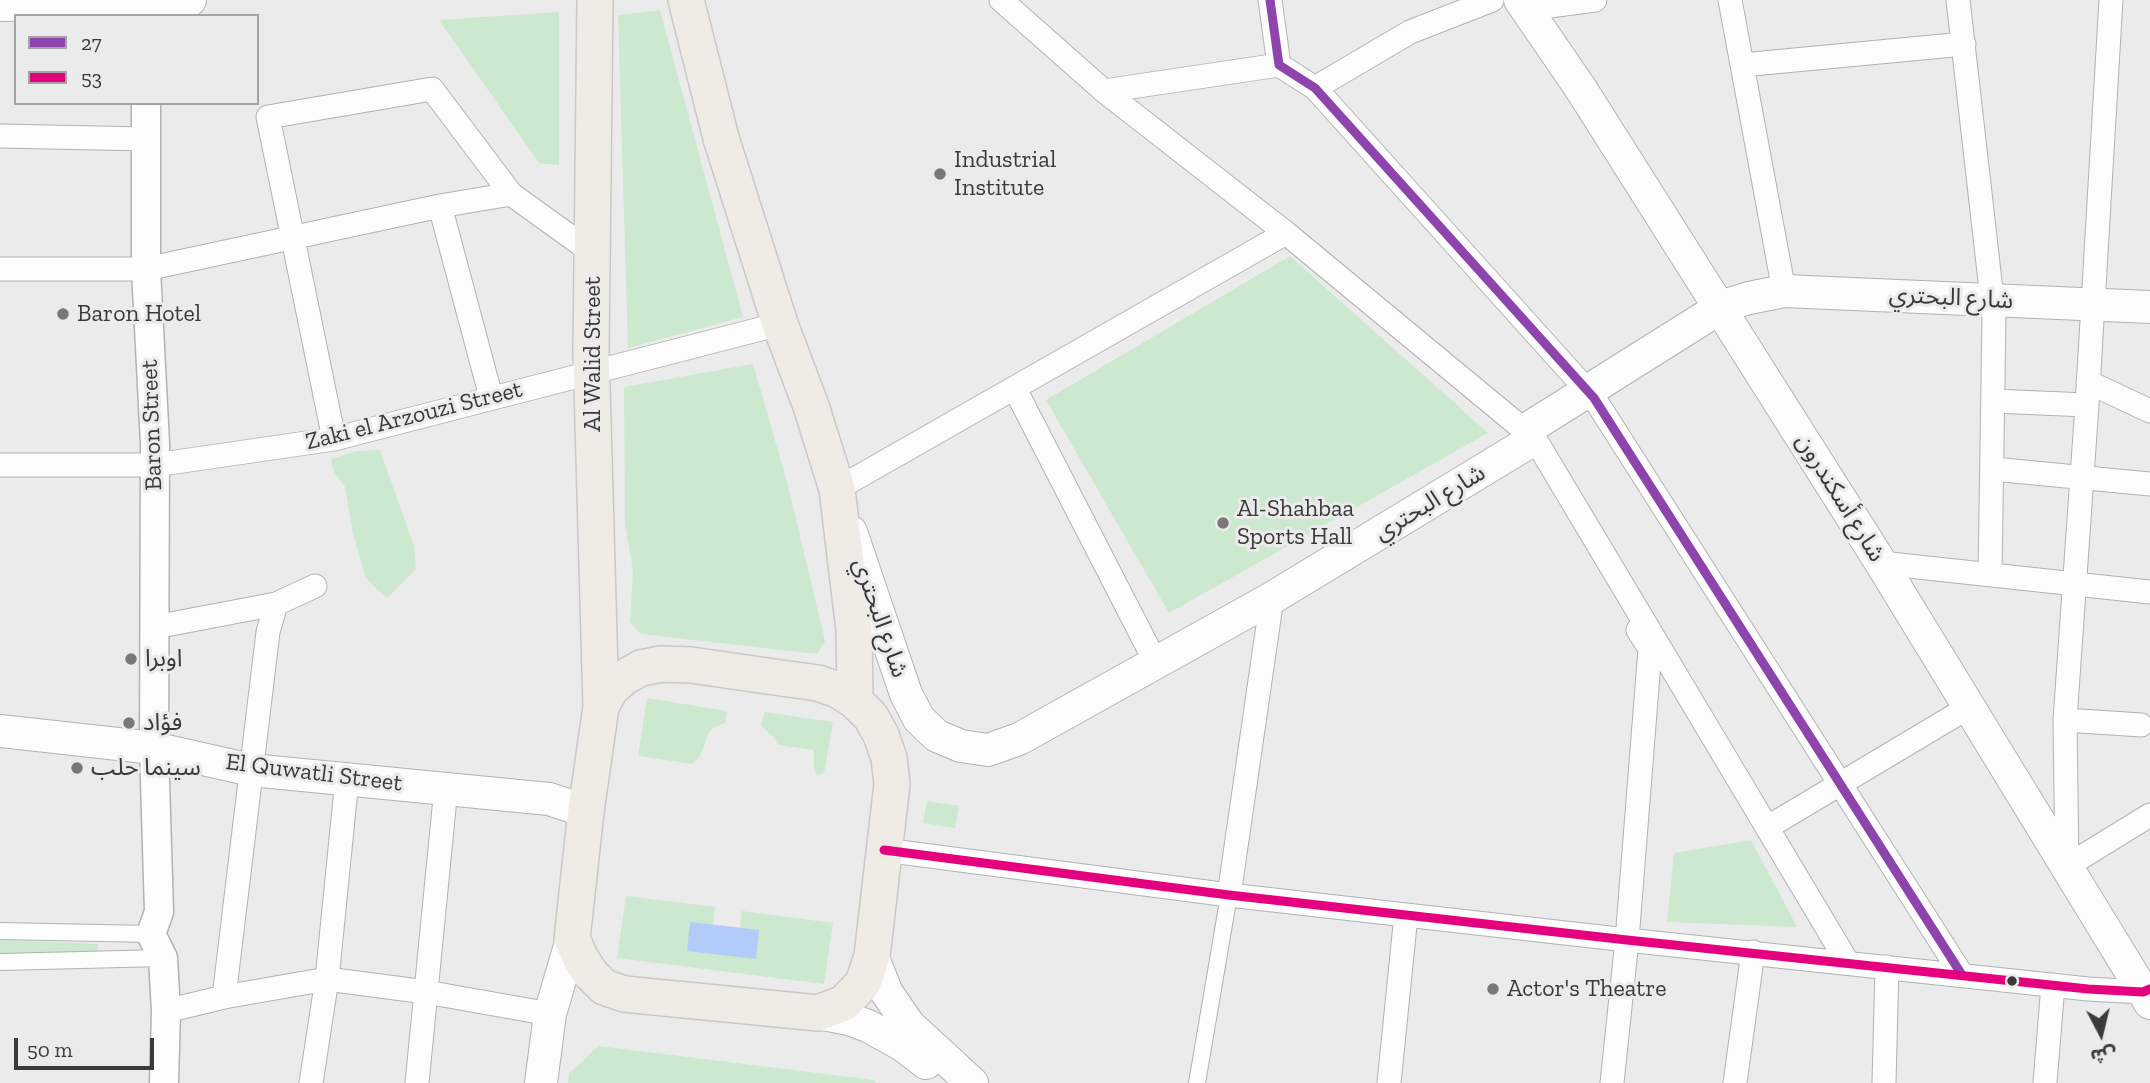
<!DOCTYPE html>
<meta charset="utf-8">
<style>
body{margin:0}
#map{position:relative;width:2150px;height:1083px;overflow:hidden;background:#ebebec;font-family:"Zilla Slab","Noto Sans Arabic",serif}
canvas{display:block}
.legend{position:absolute;left:14px;top:14px;width:245px;height:91px;box-sizing:border-box;background:#ebebec;border:2px solid #a4a4a5;margin:0;padding:9px 12px;list-style:none;font-size:21px;color:#3a3a3a}
.legend li{display:flex;align-items:center;gap:14px;height:35px}
.legend b{width:35px;border:2px solid #a4a4a5}
.north{position:absolute;left:2066px;top:999px;width:70px;height:70px;-webkit-text-stroke:5px #ebebec;paint-order:stroke;rotate:173deg;font-size:19px;font-weight:700;line-height:28px;text-align:center;color:#3a3a3a}
.north::after{content:'';display:block;margin:auto;width:24px;height:32px;background:#3a3a3a;clip-path:polygon(50% 0,100% 100%,50% 72%,0 100%)}
.scale{position:absolute;left:14px;top:1038px;width:140px;height:32px;box-sizing:border-box;border:4px solid #3a3a3a;border-top:0;padding-left:9px;font-size:21px;line-height:24px;white-space:nowrap;color:#3a3a3a;-webkit-text-stroke:5px #ebebec;paint-order:stroke}
</style>
<div id="map">
<canvas width="2150" height="1083"></canvas>
<ul class="legend">
<li><b style="height:9px;background:#8e44ad"></b>27</li>
<li><b style="height:9px;background:#e5007d"></b>53</li>
</ul>
<div class="north">ش</div>
<div class="scale">50 m</div>
</div>
<script>
const ctx = document.querySelector('canvas').getContext('2d');
ctx.lineJoin = 'round';
function fillPath(path, color) { ctx.fillStyle = color; ctx.fill(path, 'evenodd'); }
const poly = rows => new Path2D(rows.map(r => 'M' + r).join(''));
function trace(path, color, width, dash) { ctx.strokeStyle = color; ctx.lineWidth = width; ctx.lineCap = dash ? 'butt' : 'round'; ctx.setLineDash(dash || []); ctx.stroke(path); }
function drawText(font, color, halo, rows, align = 'center') {
  ctx.font = font + ' "Zilla Slab","Noto Sans Arabic",serif'; ctx.lineWidth = 6; ctx.setLineDash([]); ctx.textBaseline = 'middle'; ctx.strokeStyle = halo; ctx.fillStyle = color; for (const [text, x, y, turn = 0] of rows) {
    ctx.save(); ctx.translate(x, y); ctx.rotate((+turn || 0) * Math.PI / 180); ctx.textAlign = isNaN(turn) ? turn : align; if (halo) ctx.strokeText(text, 0, 0); ctx.fillText(text, 0, 0); ctx.restore();
  }
}
fillPath(poly([
 [660,10,743,317,628,348,618,15],
 [559,12,559,165,539,163,439,20],
 [1290,256,1488,433,1169,613,1046,400],
 [753,364,788,485,825,641,817,654,641,634,630,622,633,570,625,524,624,387],
 [380,450,414,546,416,569,387,598,366,578,353,534,345,487,334,472,331,459,357,451],
 [647,698,727,711,725,723,714,727,709,732,700,756,693,764,638,756],
 [764,712,833,722,824,773,818,775,814,771,814,750,778,745,774,737,761,726],
 [927,801,959,806,955,828,923,823],
 [1751,840,1797,927,1667,922,1674,853],
 [626,896,715,907,713,925,740,928,742,911,833,923,824,984,617,958],
 [0,940,98,944,97,964,0,963],
 [599,1046,873,1080,877,1083,568,1083,569,1073]
]), '#cce8ce');
fillPath(poly([
 [690,922,759,930,756,959,687,951]
]), '#b1ccf9');
const pedestrian = poly([
 [0,931,151,934],
 [0,962,163,958],
 [1197,1083,1229,895]
]);
const minor = poly([
 [1001,0,1104,91,1286,233,1535,439,1848,963],
 [1270,0,1279,65,1315,88,1594,398,1962,975],
 [1730,0,1784,291],
 [1958,0,1994,316,1990,573],
 [1527,9,1595,0],
 [1742,65,1964,44],
 [1315,88,1410,32,1492,0],
 [1104,91,1279,65],
 [0,136,146,139],
 [440,206,491,397],
 [0,269,146,269,440,206,511,194],
 [2088,382,2150,411],
 [1015,389,1156,663],
 [1993,401,2087,405],
 [334,439,268,117,432,89,511,194,593,253],
 [0,465,155,465,334,439,780,324],
 [1993,469,2150,484],
 [837,489,1286,233],
 [1881,563,2150,592],
 [155,627,276,604],
 [2065,720,2141,725],
 [1768,827,1969,707],
 [884,850,1229,895,1627,940,2088,989,2143,992,2150,989],
 [2067,866,2065,720,2087,405,2111,0],
 [2067,866,2150,815],
 [1229,895,1272,598],
 [224,997,268,632,276,604,315,586],
 [166,1011,224,997,327,979,426,992,550,1014],
 [311,1083,327,979,347,779],
 [417,1083,446,788],
 [1389,1083,1406,915],
 [1612,1083,1627,940,1650,649,1638,630],
 [1735,1083,1753,952],
 [1884,1083,1887,967],
 [2045,1083,2053,985]
]);
const tertiary = poly([
 [146,103,146,269,155,444,154,748,159,912,151,934,163,958,166,1011,164,1083]
]);
const secondary = poly([
 [1520,0,1581,89,1881,563,2150,1003],
 [0,5,148,3,190,0],
 [851,532,906,694,919,719,937,736,961,746,988,750,1019,739,1272,598,1526,444,1532,426,1723,306,1749,298,1784,291,2150,307],
 [0,731,154,748,251,770,549,799,586,811],
 [872,956,887,993,909,1025,972,1083],
 [818,1013,849,1019,868,1026,904,1046,926,1063],
 [541,1083,550,1014,572,939]
]);
const primary = poly([
 [595,0,591,352,601,707],
 [686,0,721,138,780,324,811,406,837,489,854,630,855,701],
 [661,664,691,665,774,677,818,683,838,690,855,701,871,717,881,735,889,758,892,784,872,956,863,983,844,1003,818,1013,624,994,604,987,591,974,581,959,572,939,586,811,601,707,610,690,623,678,641,668,661,664]
]);
trace(pedestrian, '#b2b2b3', 18);
trace(minor, '#b2b2b3', 25);
trace(tertiary, '#b2b2b3', 31);
trace(secondary, '#b2b2b3', 34);
trace(primary, '#c9c9c9', 38);
trace(pedestrian, '#fcfcfc', 16);
trace(minor, '#fcfcfc', 23);
trace(tertiary, '#fcfcfc', 28);
trace(secondary, '#fcfcfc', 32);
trace(primary, '#eeece4', 35);
trace(poly([
 [1270,0,1279,65,1315,88,1594,398,1962,975]
]), '#8e44ad', 9);
trace(poly([
 [884,850,1229,895,1627,940,2088,989,2143,992,2150,989]
]), '#e5007d', 9);
for (const [x, y, r, color] of [
 [940,174,7,"#787878"],
 [63,314,7,"#787878"],
 [1223,523,7,"#787878"],
 [131,659,7,"#787878"],
 [129,723,7,"#787878"],
 [77,768,7,"#787878"],
 [2012,981,6,"#3a3a3a"],
 [1493,989,7,"#787878"]
]) { const dot = new Path2D(); dot.arc(x, y, r, 0, 2 * Math.PI); ctx.fillStyle = color; ctx.fill(dot); trace(dot, '#ebebec', 2.5); }
drawText('24px', '#3a3a3a', '#ebebec', [
 ["Industrial",954,160],
 ["Institute",954,188],
 ["Baron Hotel",77,314],
 ["Al-Shahbaa",1237,509],
 ["Sports Hall",1237,537],
 ["اوبرا",145,659],
 ["فؤاد",143,723],
 ["سينما حلب",91,768],
 ["Actor's Theatre",1507,989]
], 'left');
drawText('24px', '#3a3a3a', '#ebebec', [
 ["شارع البحتري",1951,298,3],
 ["Al Walid Street",593,354,-90],
 ["Zaki el Arzouzi Street",414,416,-14],
 ["Baron Street",152,425,-92],
 ["شارع أسكندرون",1840,498,58],
 ["شارع البحتري",1430,503,-31],
 ["شارع البحتري",880,618,71],
 ["El Quwatli Street",314,773,7]
]);
</script>
